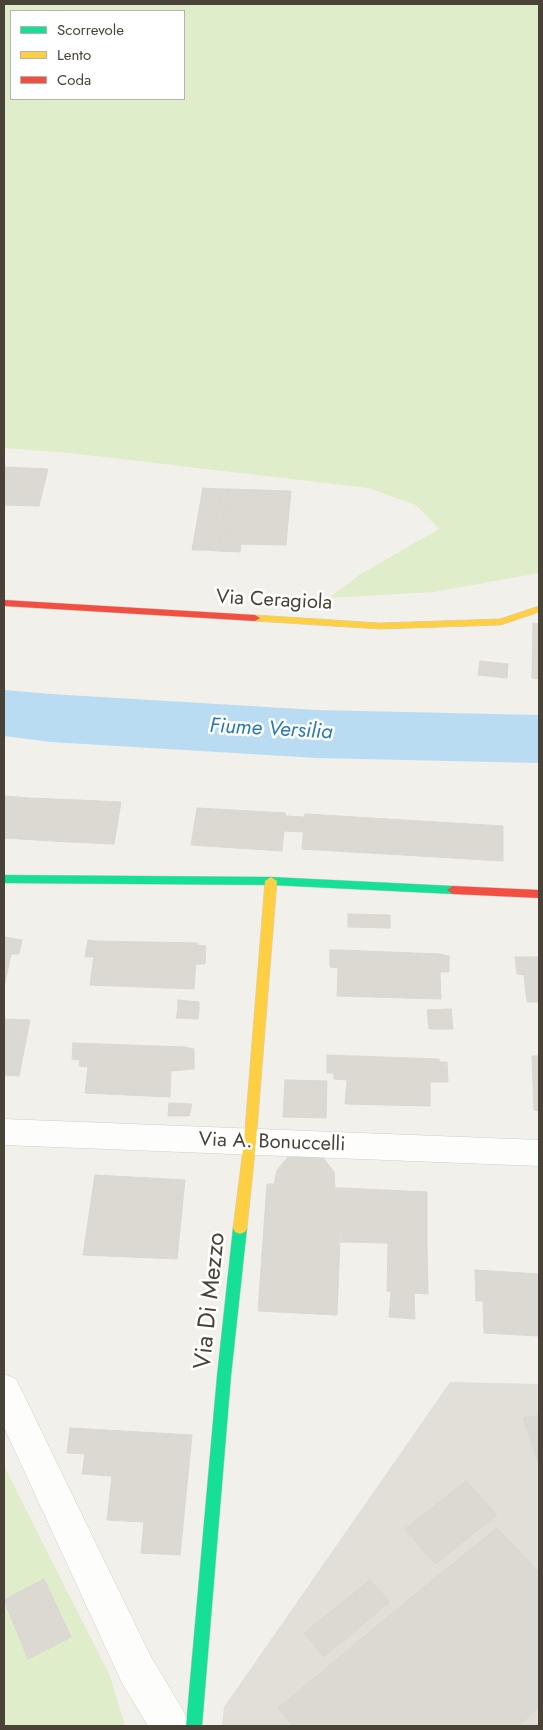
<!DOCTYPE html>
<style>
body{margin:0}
#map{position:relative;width:543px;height:1730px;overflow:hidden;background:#f2f0eb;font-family:Jost,sans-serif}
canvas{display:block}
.frame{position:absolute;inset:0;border:5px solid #494236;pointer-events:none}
.legend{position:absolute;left:10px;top:10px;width:175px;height:90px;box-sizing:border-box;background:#fff;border:1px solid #b6b3af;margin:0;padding:6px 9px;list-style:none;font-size:15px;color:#494236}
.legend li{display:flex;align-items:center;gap:10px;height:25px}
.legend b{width:25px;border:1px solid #b6b3af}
</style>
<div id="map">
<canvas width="543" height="1730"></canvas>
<div class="frame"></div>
<ul class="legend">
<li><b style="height:6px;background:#16e098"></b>Scorrevole</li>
<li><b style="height:6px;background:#ffcf43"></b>Lento</li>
<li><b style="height:6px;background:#f24e42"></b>Coda</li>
</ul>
</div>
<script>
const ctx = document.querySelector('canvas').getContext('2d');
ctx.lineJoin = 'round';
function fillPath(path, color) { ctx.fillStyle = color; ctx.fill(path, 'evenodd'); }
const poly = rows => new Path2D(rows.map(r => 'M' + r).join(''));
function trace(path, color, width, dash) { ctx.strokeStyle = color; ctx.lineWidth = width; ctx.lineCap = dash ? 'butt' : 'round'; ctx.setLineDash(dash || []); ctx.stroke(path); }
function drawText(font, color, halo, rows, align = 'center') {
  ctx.font = font + ' Jost,sans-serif'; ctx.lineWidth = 5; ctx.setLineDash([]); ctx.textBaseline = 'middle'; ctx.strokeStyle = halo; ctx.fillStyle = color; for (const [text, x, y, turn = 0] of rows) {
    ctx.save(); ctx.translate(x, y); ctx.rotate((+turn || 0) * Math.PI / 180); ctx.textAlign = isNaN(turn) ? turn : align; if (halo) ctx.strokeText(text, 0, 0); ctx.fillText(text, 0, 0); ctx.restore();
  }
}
fillPath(poly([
 [450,1382,539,1384,539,1726,222,1726,224,1707]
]), '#e2dfd9');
fillPath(poly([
 [4,4,539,4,539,573,434,592,329,598,359,575,439,529,416,505,368,488,70,453,4,448],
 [11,11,184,11,184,99,11,99],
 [4,1466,110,1676,125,1726,4,1726]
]), '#dfedca');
fillPath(poly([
 [4,690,51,694,317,710,539,715,539,763,317,758,51,742,4,736,4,690]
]), '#b9dcf2');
const building = poly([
 [4,467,48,469,39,506,4,505,4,467],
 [203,488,222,489,212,542,207,542,206,550,192,550,203,488],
 [222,489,228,489,222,529,242,531,242,535,221,534,218,551,206,550,207,542,212,542,222,489],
 [228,489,291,491,287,533,222,529,224,511,242,512,257,518,260,516,262,506,259,504,244,509,225,509,228,489],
 [259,504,262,506,260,516,257,518,242,512,224,511,225,509,244,509,259,504],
 [242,531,287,533,286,545,240,544,242,531],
 [221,534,242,535,240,552,218,551,221,534],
 [533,623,539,624,539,679,532,678,533,623],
 [480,661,508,664,507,678,478,675,480,661],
 [4,796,29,798,19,839,4,838,4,796],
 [29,798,78,800,70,842,19,839,29,798],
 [78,800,121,802,114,844,70,842,78,800],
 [197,808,285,813,286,816,304,817,304,832,284,831,282,851,191,845,197,808],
 [305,814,503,826,503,861,302,849,305,814],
 [348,914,390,915,390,928,348,927,348,914],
 [4,937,22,940,19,954,11,954,5,983,4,937],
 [88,940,96,941,93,957,85,957,88,940],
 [96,941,197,943,194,989,90,985,96,941],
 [197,945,206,946,205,964,195,964,197,945],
 [330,950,339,950,338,968,330,967,330,950],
 [339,950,440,954,449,956,449,972,440,972,441,999,337,996,339,950],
 [515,957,522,957,524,975,517,974,515,957],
 [522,957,539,957,539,1002,527,1002,522,957],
 [178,1000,199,1002,199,1010,178,1009,178,1000],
 [178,1009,199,1010,198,1019,176,1018,178,1009],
 [451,1009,453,1029,429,1029,427,1010,451,1009],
 [4,1019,30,1020,19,1076,4,1075,4,1019],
 [73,1043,185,1047,194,1049,194,1069,171,1071,170,1097,85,1093,88,1067,79,1066,80,1060,72,1059,73,1043],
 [327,1055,439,1059,440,1062,447,1062,448,1082,430,1082,430,1106,345,1104,347,1080,334,1079,334,1073,327,1073,327,1055],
 [532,1056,539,1056,539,1111,534,1110,532,1056],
 [285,1080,327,1081,326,1118,283,1117,285,1080],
 [169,1103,192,1104,189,1116,168,1116,169,1103],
 [305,1153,324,1159,334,1172,335,1188,342,1188,337,1315,258,1311,267,1184,274,1184,277,1170,288,1157,305,1153],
 [95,1175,185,1180,177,1259,83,1255,95,1175],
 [342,1188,427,1192,427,1244,341,1242,342,1188],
 [388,1243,427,1244,428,1294,387,1291,388,1243],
 [475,1270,539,1274,539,1336,484,1333,483,1301,476,1301,475,1270],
 [391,1292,414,1293,415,1319,389,1317,391,1292],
 [539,1415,539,1464,523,1418,539,1415],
 [70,1428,192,1435,180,1555,141,1553,144,1522,107,1520,112,1476,82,1474,85,1454,67,1453,70,1428],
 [466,1481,497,1515,435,1564,405,1529,466,1481],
 [497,1528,539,1572,539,1707,518,1726,408,1600,497,1528],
 [44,1579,71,1637,28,1659,4,1600,44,1579],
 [370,1580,390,1602,324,1657,304,1633,370,1580],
 [408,1600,518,1726,293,1726,278,1708,408,1600]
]);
fillPath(building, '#dcd9d3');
trace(building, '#dbd7d1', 1);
const street = poly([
 [4,1119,539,1140,539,1166,4,1145,4,1119],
 [4,1374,16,1379,150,1655,184,1712,190,1726,148,1726,122,1683,4,1427,4,1374]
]);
const fast = poly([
 [4,875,271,877,453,886,459,890,453,894,271,885,4,883,4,875],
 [240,1222,245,1224,247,1228,231,1376,202,1726,186,1726,217,1376,233,1228,235,1224,240,1222]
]);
const slow = poly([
 [539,606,539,612,501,625,380,629,255,621,250,618,255,615,380,623,500,619,539,606],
 [271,877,277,881,256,1142,247,1228,245,1232,240,1234,235,1232,233,1228,244,1142,265,881,271,877]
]);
const jam = poly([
 [4,600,255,615,260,618,255,621,4,606,4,600],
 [453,886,539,890,539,898,453,894,447,890,453,886]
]);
trace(street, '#d0cec8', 1);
trace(fast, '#d2cdc2', 1);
trace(slow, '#d2cdc2', 1);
trace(jam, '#d2cdc2', 1);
fillPath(street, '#fdfdfc');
fillPath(fast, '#16e098');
fillPath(slow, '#ffcf43');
fillPath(jam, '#f24e42');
drawText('20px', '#494236', '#fff', [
 ["Via Ceragiola",274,601,3],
 ["Via A. Bonuccelli",272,1143,2]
]);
drawText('italic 21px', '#277ab3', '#fff', [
 ["Fiume Versilia",271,730,3]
]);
drawText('24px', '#494236', '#fff', [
 ["Via Di Mezzo",211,1301,-84]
]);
</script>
